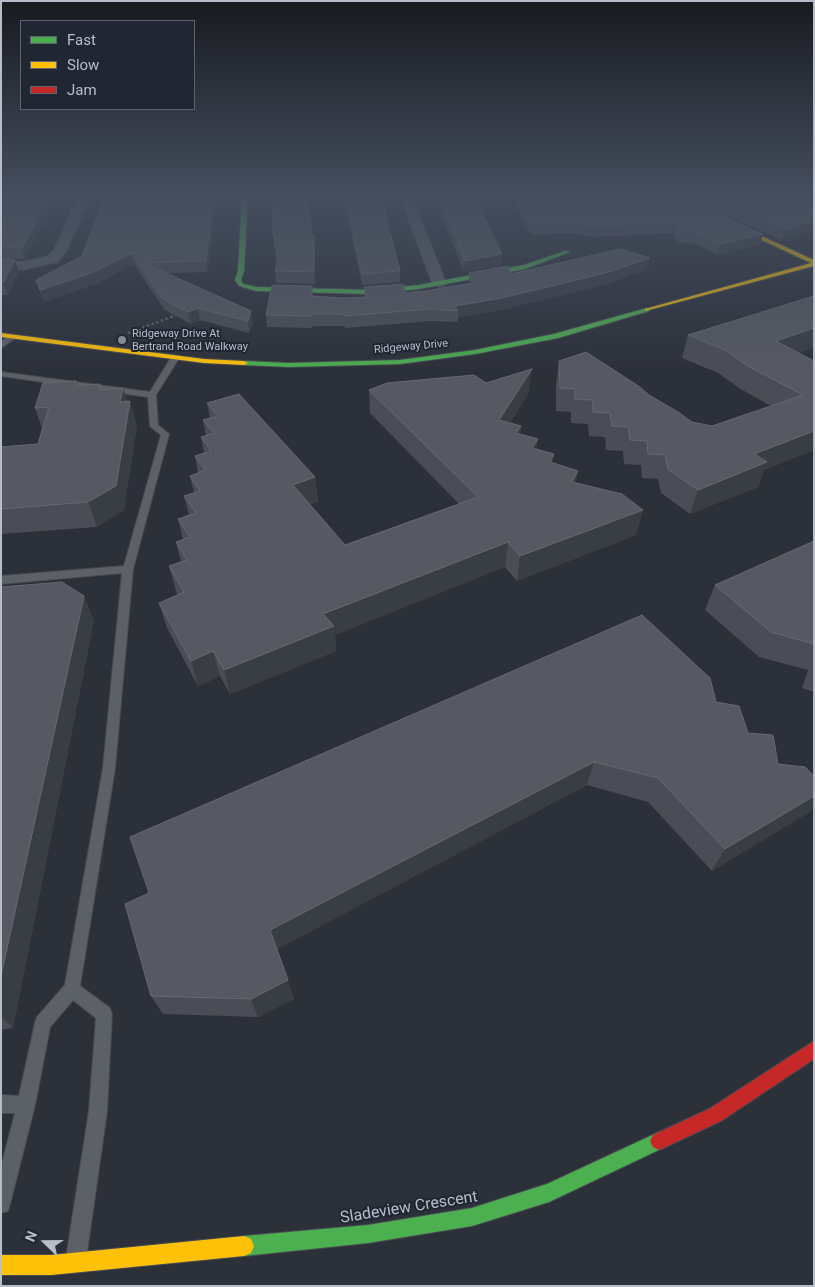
<!DOCTYPE html>
<style>
body{margin:0}
#map{position:relative;width:815px;height:1287px;overflow:hidden;background:#2c3039;font-family:Roboto,sans-serif}
canvas{display:block}
.frame{position:absolute;inset:0;border:2px solid #b7bdc9;pointer-events:none}
.legend{position:absolute;left:20px;top:20px;width:175px;height:90px;box-sizing:border-box;background:#202733;border:1px solid #5c636f;margin:0;padding:6px 9px;list-style:none;font-size:15px;color:#b7bdc9}
.legend li{display:flex;align-items:center;gap:10px;height:25px}
.legend b{width:25px;border:1px solid #5c636f}
.north{position:absolute;left:20px;top:1217px;width:50px;height:50px;-webkit-text-stroke:4px #202733;paint-order:stroke;rotate:292deg;font-size:14px;font-weight:700;line-height:20px;text-align:center;color:#b7bdc9}
.north::after{content:'';display:block;margin:auto;width:18px;height:22px;background:#b7bdc9;clip-path:polygon(50% 0,100% 100%,50% 72%,0 100%)}
</style>
<div id="map">
<canvas width="815" height="1287"></canvas>
<div class="frame"></div>
<ul class="legend">
<li><b style="height:6px;background:#4caf50"></b>Fast</li>
<li><b style="height:6px;background:#ffc107"></b>Slow</li>
<li><b style="height:6px;background:#c62828"></b>Jam</li>
</ul>
<div class="north">N</div>
</div>
<script>
const ctx = document.querySelector('canvas').getContext('2d');
ctx.lineJoin = 'round';
const poly = rows => new Path2D(rows.map(r => 'M' + r).join(''));
function trace(path, color, width, dash) { ctx.strokeStyle = color; ctx.lineWidth = width; ctx.lineCap = dash ? 'butt' : 'round'; ctx.setLineDash(dash || []); ctx.stroke(path); }
function fillPath(path, color) { ctx.fillStyle = color; ctx.fill(path, 'evenodd'); }
function drawText(font, color, halo, rows, align = 'center') {
  ctx.font = font + ' Roboto,sans-serif'; ctx.lineWidth = 4; ctx.setLineDash([]); ctx.textBaseline = 'middle'; ctx.strokeStyle = halo; ctx.fillStyle = color; for (const [text, x, y, turn = 0] of rows) {
    ctx.save(); ctx.translate(x, y); ctx.rotate((+turn || 0) * Math.PI / 180); ctx.textAlign = isNaN(turn) ? turn : align; if (halo) ctx.strokeText(text, 0, 0); ctx.fillText(text, 0, 0); ctx.restore();
  }
}
const lane = poly([
 [10,335,17,337,1,348,1,342,10,335],
 [172,356,179,358,156,395,158,425,169,434,133,569,115,768,80,986,110,1008,112,1014,107,1111,87,1252,84,1259,77,1262,70,1259,67,1252,89,1111,96,1018,73,1000,50,1027,35,1105,10,1204,8,1211,1,1213,1,1167,15,1113,1,1113,1,1095,19,1096,35,1023,37,1017,65,985,103,768,122,573,1,584,1,576,124,566,161,435,150,426,148,397,1,376,1,372,150,392,172,356]
]);
const street = poly([
 [79,194,91,194,66,252,58,262,22,270,1,267,1,259,22,262,48,256,54,250,79,194],
 [399,194,411,194,446,283,444,286,439,287,432,283,399,194],
 [714,194,734,194,733,196,686,209,680,205,682,203,714,194]
]);
const fast = poly([
 [242,194,248,194,244,271,241,280,243,284,256,287,372,290,419,285,524,265,565,251,570,252,525,269,419,289,372,294,256,291,239,286,235,280,238,271,242,194],
 [647,308,649,309,649,311,558,338,475,354,400,364,289,367,244,365,240,363,244,361,289,363,400,360,475,350,554,334,647,308],
 [659,1132,665,1135,668,1141,665,1147,549,1202,472,1226,368,1243,244,1256,237,1253,234,1246,237,1239,244,1236,368,1225,472,1208,547,1184,659,1132]
]);
const slow = poly([
 [727,222,731,222,814,260,814,266,645,311,645,309,811,263,727,224,727,222],
 [1,333,204,359,244,361,248,363,244,365,204,363,1,337,1,333],
 [244,1236,251,1239,254,1246,251,1253,244,1256,51,1275,1,1275,1,1255,51,1255,244,1236]
]);
const jam = poly([
 [814,1041,814,1059,721,1121,659,1150,653,1147,650,1141,653,1135,709,1109,814,1041]
]);
trace(lane, '#484c52', 2);
trace(street, '#484c52', 2);
trace(fast, '#474b53', 2);
trace(slow, '#474b53', 2);
trace(jam, '#474b53', 2);
trace(poly([
 [171,317,176,315]
]), '#595e64', 2, [2, 2]);
trace(poly([
 [128,333,174,316]
]), '#595e64', 2.5, [2.5, 2.5]);
fillPath(lane, '#5c6067');
fillPath(street, '#5c6067');
fillPath(fast, '#4caf50');
fillPath(slow, '#ffc107');
fillPath(jam, '#c62828');
fillPath(poly([
 [1,194,59,194,25,259,1,258],
 [106,194,217,194,208,272,167,273,253,323,249,333,200,320,191,324,172,314,164,309,134,264,96,284,44,302,36,280,82,256],
 [343,194,380,194,400,271,400,282,362,285],
 [511,194,662,194,763,234,760,245,718,255,693,243,676,243,674,233,595,237,574,233,531,235,516,206,517,197,511,196],
 [671,194,706,194,687,200],
 [814,194,814,231,781,239,705,206,707,196],
 [440,199,501,265,464,272,439,209],
 [309,203,312,235,314,235,315,246,315,284,276,283,275,271,277,264,275,247,274,247,273,236],
 [1,258,19,271,8,295,1,295],
 [647,269,604,285,501,310,458,317,458,322,430,321,345,328,345,326,313,326,312,328,267,327,266,315,312,286,313,296,343,298,365,297,364,287,405,293,425,291,469,283,469,273,511,274],
 [814,296,814,347,798,353,814,450,764,470,758,487,690,514,661,493,658,479,642,478,641,465,624,464,623,451,606,450,605,437,589,436,588,424,571,423,571,412,556,411,556,384,559,361,649,395,692,422,712,426,771,406,739,388,718,373,682,358,688,335],
 [76,381,78,385,102,389,123,388,127,401,137,425,124,510,97,527,1,534,1,447,38,444,42,428,35,408],
 [486,383,529,392,510,423,521,426,520,434,553,463,578,471,575,482,643,510,636,535,517,581,505,567,335,635,336,651,230,694,220,676,198,686,167,628,159,603,178,595,176,591,169,566,181,562,176,542,183,539,178,519,189,515,184,496,194,493,190,476,198,473,195,456,204,453,201,437,206,436,203,420,210,418,207,403,315,477,318,502,310,504,345,545,459,504,370,413,369,390],
 [814,541,814,692,802,688,808,670,759,657,705,610,715,585],
 [1,587,94,620,13,1028,1,1030],
 [716,702,748,733,778,764,814,776,814,807,811,811,712,871,648,802,587,785,277,949,294,999,258,1017,163,1014,151,996,125,904]
]), '#4a4d55');
fillPath(poly([
 [50,194,59,194,25,259,22,248],
 [214,194,217,194,208,272,206,261],
 [688,194,706,194,687,200],
 [814,214,814,231,781,239,785,229],
 [763,234,760,245,718,255,721,244],
 [314,235,315,246,315,284,314,272],
 [132,253,134,264,96,284,44,302,40,290],
 [502,254,501,265,464,272,465,261],
 [650,258,647,269,604,285,501,310,458,317,458,311,455,306],
 [15,260,19,271,8,295,3,283],
 [198,308,200,320,191,324,188,312],
 [251,311,253,323,249,333,248,321],
 [814,328,814,347,768,363,776,341],
 [532,369,529,392,497,444,499,420],
 [123,388,129,409,130,401,137,425,124,510,97,527,88,502,120,402],
 [521,426,518,449,516,433],
 [814,431,814,450,764,470,758,487,690,514,698,490,754,454],
 [538,439,535,463,532,448],
 [554,454,550,478,550,462],
 [578,471,573,495,572,482],
 [315,477,318,502,296,509,293,485],
 [643,510,636,535,517,581,520,556],
 [508,542,505,567,335,635,336,651,230,694,224,670,323,614],
 [84,596,94,620,13,1028,1,1017,1,976],
 [213,651,220,676,198,686,191,661],
 [594,762,587,785,276,950,270,930],
 [814,796,814,807,811,811,712,871,725,849],
 [288,980,294,999,258,1017,251,999]
]), '#393d44');
const building = poly([
 [1,194,50,194,22,248,1,247,1,194],
 [106,194,214,194,206,261,144,263,251,311,248,321,198,308,188,312,169,303,162,298,132,253,92,273,40,290,36,280,82,256,106,194],
 [272,194,308,194,312,235,314,235,314,272,275,271,277,264,275,236,273,236,272,194],
 [345,194,380,194,400,271,362,274,345,194],
 [544,194,662,194,703,207,763,234,721,244,695,232,678,232,677,222,597,226,575,223,532,224,517,196,544,194],
 [712,194,814,194,814,214,813,214,814,214,814,221,785,229,707,196,712,194],
 [476,198,502,254,465,261,440,199,476,198],
 [620,249,650,258,606,273,502,298,455,306,458,311,430,309,344,316,344,314,312,314,311,316,266,315,272,285,312,286,311,296,343,298,366,297,364,287,403,284,405,293,425,291,473,283,469,273,507,266,511,274,620,249],
 [1,258,15,260,3,283,1,284,1,258],
 [814,296,814,328,776,341,814,361,814,431,754,454,767,462,698,490,668,469,665,455,648,454,647,441,630,440,628,427,612,426,610,413,593,412,593,400,575,399,575,389,560,388,559,361,586,352,640,387,649,395,678,412,692,422,712,426,803,395,746,365,725,350,688,335,814,296],
 [532,369,499,420,521,426,516,433,538,439,532,448,554,454,550,462,578,471,572,482,622,494,643,510,520,556,508,542,323,614,334,626,224,670,213,651,191,661,159,603,184,592,169,566,187,560,176,542,190,537,178,519,196,513,184,496,200,491,190,476,205,470,195,456,211,451,201,437,214,433,203,420,218,416,207,403,239,394,315,477,293,485,345,545,478,497,369,390,387,383,474,375,486,383,532,369],
 [76,381,75,386,100,384,99,390,123,388,120,402,130,401,116,486,88,502,1,509,1,447,38,444,49,407,35,408,43,383,76,381],
 [814,541,814,644,771,632,715,585,814,541],
 [62,582,84,596,1,976,1,587,62,582],
 [642,615,710,678,716,702,739,706,748,733,773,735,778,764,805,767,814,776,814,796,725,849,658,778,594,762,270,930,288,980,251,999,151,996,125,904,149,893,130,837,642,615]
]);
fillPath(building, '#565961');
trace(building, '#656972', 1);
const sky = ctx.createLinearGradient(0, 0, 0, 375);
sky.addColorStop(0, '#181a1f');
sky.addColorStop(0.52, '#454e5f');
sky.addColorStop(1, '#454e5f00');
ctx.fillStyle = sky;
ctx.fillRect(0, 0, 815, 375);
for (const [x, y, r, color] of [
 [122,340,5,"#868c97"]
]) { const dot = new Path2D(); dot.arc(x, y, r, 0, 2 * Math.PI); ctx.fillStyle = color; ctx.fill(dot); trace(dot, '#202733', 2); }
drawText('11px', '#b7bdc9', '#202733', [
 ["Ridgeway Drive At",132,334],
 ["Bertrand Road Walkway",132,347]
], 'left');
drawText('11px', '#b7bdc9', '#202733', [
 ["Ridgeway Drive",411,347,-5]
]);
drawText('16px', '#b7bdc9', '#202733', [
 ["Sladeview Crescent",409,1208,-9]
]);
</script>
